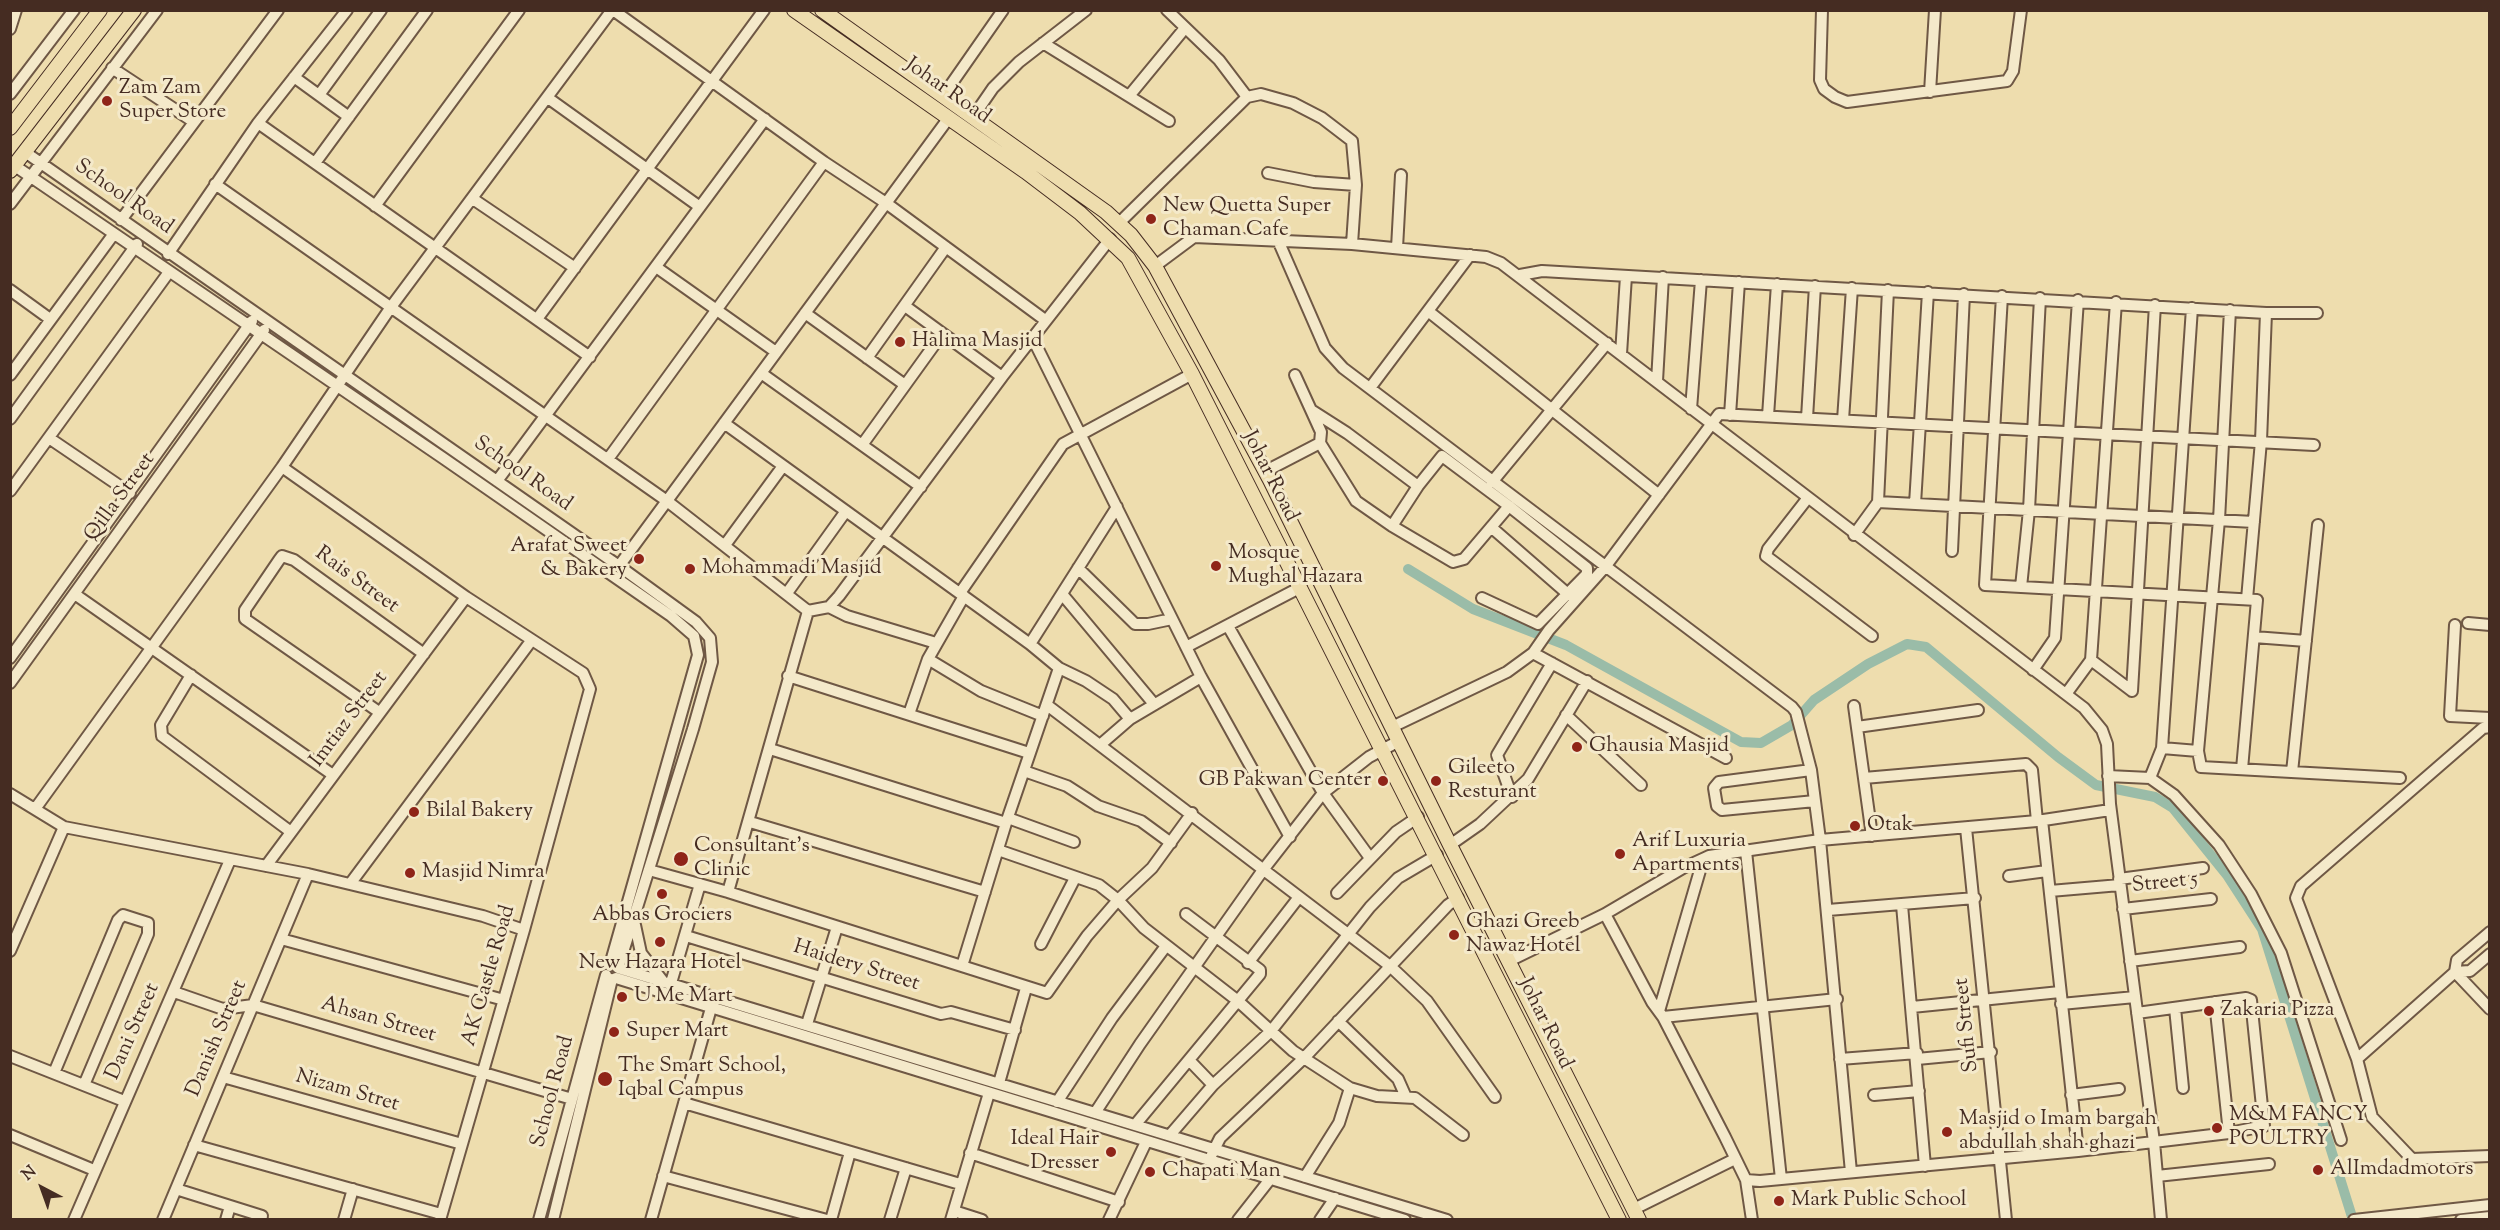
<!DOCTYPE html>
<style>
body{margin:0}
#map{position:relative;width:2500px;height:1230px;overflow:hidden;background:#eeddae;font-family:"Sorts Mill Goudy",serif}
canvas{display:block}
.frame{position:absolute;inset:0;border:12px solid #452c22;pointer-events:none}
.north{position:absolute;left:12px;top:1158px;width:60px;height:60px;-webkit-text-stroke:4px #f4e9ca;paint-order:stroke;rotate:319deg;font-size:16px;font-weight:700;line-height:24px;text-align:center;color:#452c22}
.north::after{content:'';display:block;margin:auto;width:21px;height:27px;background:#452c22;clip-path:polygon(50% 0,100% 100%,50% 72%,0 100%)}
</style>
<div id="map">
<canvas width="2500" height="1230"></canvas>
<div class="frame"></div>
<div class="north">N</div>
</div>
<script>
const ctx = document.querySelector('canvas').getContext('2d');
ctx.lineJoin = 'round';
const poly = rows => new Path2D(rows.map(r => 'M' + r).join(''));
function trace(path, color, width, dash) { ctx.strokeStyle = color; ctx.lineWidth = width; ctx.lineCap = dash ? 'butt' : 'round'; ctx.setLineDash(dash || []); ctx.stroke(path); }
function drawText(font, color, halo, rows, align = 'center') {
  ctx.font = font + ' "Sorts Mill Goudy",serif'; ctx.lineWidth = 6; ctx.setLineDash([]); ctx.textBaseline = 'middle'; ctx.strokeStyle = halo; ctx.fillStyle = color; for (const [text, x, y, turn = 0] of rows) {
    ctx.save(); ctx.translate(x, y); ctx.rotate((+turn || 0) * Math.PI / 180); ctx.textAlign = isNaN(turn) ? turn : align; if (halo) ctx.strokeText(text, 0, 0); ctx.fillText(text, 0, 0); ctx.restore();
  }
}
trace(poly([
 [1408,569,1473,609,1566,645,1741,742,1761,743,1792,725,1814,700,1868,664,1907,644,1926,647,2058,757,2096,785,2155,797,2173,808,2227,875,2262,929,2353,1220]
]), '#9abca8', 10);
const minor = poly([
 [613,10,824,162,886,203,1045,320],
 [1167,10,1219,60,1247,97],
 [1822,10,1820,80,1824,89,1835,97,1847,102,2007,81,2013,71,2021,10],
 [10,29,16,10],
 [1043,43,1169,121],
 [112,68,194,122],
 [294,77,349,117],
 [1930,92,1935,10],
 [10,94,74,10],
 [319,95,381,10],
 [943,96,1003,10],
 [1129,96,1185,28],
 [548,98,700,207],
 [973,117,993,88,1019,62,1086,10],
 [258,123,590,357],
 [25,152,619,566,696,622,710,638,712,662,693,729,618,968,1447,1220],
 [315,163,427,10],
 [15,166,443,458,671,616,694,636,698,655,610,965],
 [1268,173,1314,182,1356,185],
 [215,184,667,501,808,611,829,607,839,596,1002,377,1110,239],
 [473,199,575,268],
 [10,204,157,10],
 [375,206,519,10],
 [121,220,278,10],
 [1119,223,1247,97,1261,94,1293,103,1322,118,1352,141,1356,185,1352,244],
 [1277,238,1325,348,1343,368,1792,707,1796,712,1811,770,1820,840,1851,1172],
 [1397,248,1401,175],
 [168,254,258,123,347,10],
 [1155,266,1194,237,1352,244,1486,257,1501,263,2084,708,2102,730,2107,744,2110,804,2154,1142,2161,1220],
 [656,267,776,352],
 [1520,275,1542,271,2266,313,2317,313],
 [10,290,50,319],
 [2002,296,1985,585,2257,600,2242,769],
 [905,306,1002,377],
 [1428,311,1659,495],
 [805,313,905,385],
 [537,319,764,10],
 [1032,337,1201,677,1290,837],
 [1621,354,1626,276],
 [867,358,946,247],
 [761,373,921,487],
 [10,375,113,235],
 [1295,375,1311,410,1347,433,1418,486],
 [1657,381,1663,277],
 [1370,388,1470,255],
 [1691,409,1701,280],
 [1311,410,1321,432,1320,443,1356,501,1392,526,1453,562,1464,559,1509,506,1442,456,1418,486,1392,526],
 [1730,415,1739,282],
 [1768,416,1777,284],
 [1807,418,1815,286],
 [10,419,137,244],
 [1843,420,1852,288],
 [724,423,1030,644,1059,668,1086,681,1113,699,1130,719],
 [49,438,130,493],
 [862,445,942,334],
 [608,459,824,162],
 [282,467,466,597,583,673,590,689,524,930,440,1220],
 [1266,471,1320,443],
 [497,481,765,119],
 [1492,482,1607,343],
 [10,491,169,272],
 [1807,499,1768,549,1766,556,1872,636],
 [1878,502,2254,522],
 [1915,504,1928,292],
 [1491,527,1569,595],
 [1854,535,1878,502,1888,290],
 [725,545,783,466],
 [1952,551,1964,294],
 [619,566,948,119],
 [1078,568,1135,624,1148,624,1172,619],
 [2021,587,2029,510,2040,298],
 [787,593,846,511],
 [960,593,1063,444,1192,374],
 [1062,594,1154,704],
 [76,595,333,775],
 [1482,598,1538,624,1587,574,1587,568,1509,506],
 [2247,599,2261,441,2266,313],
 [829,607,847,616,936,643],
 [2468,623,2490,625],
 [2455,625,2450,716,2490,718],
 [1228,626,1323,793,1370,858],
 [2254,637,2306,641],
 [1030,644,1117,507],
 [1186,647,1301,587],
 [1533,653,1726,758],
 [10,658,252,321],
 [928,659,981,691,1043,716],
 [2091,660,2132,691],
 [2033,670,2055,638,2078,300],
 [191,675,161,725,162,736,291,832],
 [788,676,1029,753],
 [10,683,264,330],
 [2132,691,2155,305],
 [2066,694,2091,660,2116,302],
 [1047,705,1390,966,1427,1001,1495,1097],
 [1854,706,1872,836],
 [379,712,245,619,245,610,279,560,282,556,294,560,424,654],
 [909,714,928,659,964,596],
 [1566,715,1641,785],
 [1392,727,1507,672,1533,653,1549,630,1605,567,1719,414,2314,445],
 [1857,727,1978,710],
 [2490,727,2483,728,2301,886,2296,898,2357,1059,2372,1117,2412,1159,2490,1156],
 [1100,745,1130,719,1201,677],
 [2162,748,2192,308],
 [770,749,1006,823],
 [2198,751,2219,520,2230,310],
 [1811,770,1719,782,1714,788,1717,806,1722,810,1815,801],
 [1024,771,1067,786,1098,806,1141,821,1171,843],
 [2292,772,2318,525],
 [2108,776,2150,778,2162,748,2198,751,2201,767,2400,778],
 [1864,778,2026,764,2032,770,2037,821],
 [2150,778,2174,795,2219,845,2251,894,2281,953,2341,1140],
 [10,794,64,827,308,874,483,916,524,930],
 [1512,797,1497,755,1552,663],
 [35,809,282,467,391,307,612,10],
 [1008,818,1074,842],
 [2042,820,2078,1151],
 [750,822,985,892],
 [1966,828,2006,1220],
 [1450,845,1480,824,1528,779,1587,681],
 [998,850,1099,885,1118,900,1144,928,1238,1001,1293,1051,1350,1088,1377,1096,1415,1098,1463,1135],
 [1746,851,1781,1179],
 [266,866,466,597],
 [649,870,728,892,1047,993,1087,936,1118,900,1152,868,1192,813],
 [2009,876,2047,871],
 [2119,879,2203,868],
 [350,884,531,641],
 [2050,891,2120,885],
 [728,892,808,611],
 [1337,893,1396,832,1418,817],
 [1902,905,1925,1166],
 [2123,909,2211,899],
 [1828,910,1975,898],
 [1605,914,1652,1002,1663,1017,1725,1137,1746,1180,1752,1220],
 [635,925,641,953,662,980],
 [686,936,941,1014,951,1012,1015,1030],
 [281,939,504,1000],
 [1041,944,1075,878],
 [10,951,64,827],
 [1509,961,1605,914,1683,868,1709,856,1820,840,2037,821,2110,810],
 [2130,961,2240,947],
 [1248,963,1299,897],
 [962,966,1006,823,1059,668],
 [2455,972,2457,960,2490,932],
 [2455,972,2490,1009],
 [616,978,1405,1220],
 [671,983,700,884],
 [174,992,223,1009,253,1005,572,1099],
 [2215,1002,2229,1133],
 [2061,1004,2135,997],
 [1912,1007,2060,992],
 [2175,1008,2183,1088],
 [1659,1011,1703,860],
 [1663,1017,1837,999],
 [1338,1021,1398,1079,1406,1097],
 [807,1024,837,927],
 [10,1056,124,1101],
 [1840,1059,1917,1053],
 [1917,1059,1991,1052],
 [2357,1059,2455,972,2470,971,2490,954],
 [1189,1060,1213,1085],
 [54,1073,118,920,123,915,148,923,148,934,84,1085],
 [223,1077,462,1144],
 [999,1083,1026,988],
 [1874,1095,1919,1091],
 [2071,1095,2119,1089],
 [1057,1102,1112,1018,1166,946],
 [684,1103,960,1184],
 [1095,1113,1140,1044,1263,870,1323,793,1369,757,1399,741],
 [1135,1125,1260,974,1260,970,1186,914],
 [10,1135,94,1170],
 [1170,1135,1213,1085,1271,1031,1370,907,1398,878,1437,855],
 [194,1145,441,1214],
 [970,1153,1119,1202],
 [1212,1154,1220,1138,1304,1058,1448,905,1458,898],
 [663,1176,827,1220],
 [2157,1176,2269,1164],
 [1305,1177,1339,1123,1350,1088],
 [1746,1180,1760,1181,2078,1151,2229,1133,2264,1126,2251,1000,2246,998,2137,1013],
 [176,1189,262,1216,261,1220],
 [1634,1209,1735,1159],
 [954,1211,982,1220],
 [74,1220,230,860],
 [163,1220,308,874],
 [226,1220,230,1206],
 [344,1220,353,1189],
 [539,1220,606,975],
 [553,1220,612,979],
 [651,1220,711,1008],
 [831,1220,850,1152],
 [890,1220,906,1168],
 [951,1220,989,1093],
 [1109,1220,1146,1142],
 [1238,1220,1271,1178],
 [1320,1220,1335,1198],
 [2354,1220,2490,1205],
 [2461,1220,2490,1217]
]);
const major = poly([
 [794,10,1026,172,1080,213,1128,258,1192,374,1619,1220],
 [822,10,1106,212,1131,235,1155,266,1270,480,1450,845,1639,1220],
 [10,128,100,10],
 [10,171,134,10]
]);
trace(minor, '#6f5845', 14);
trace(major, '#452c22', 16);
trace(minor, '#f4e9ca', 10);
trace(major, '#eeddae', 14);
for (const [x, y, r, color] of [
 [107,101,6,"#8f2418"],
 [1151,219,6,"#8f2418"],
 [900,342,6,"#8f2418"],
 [639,559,6,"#8f2418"],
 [1216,566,6,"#8f2418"],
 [690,569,6,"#8f2418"],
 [1577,747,6,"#8f2418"],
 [1383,781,6,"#8f2418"],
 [1436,781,6,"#8f2418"],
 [414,812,6,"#8f2418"],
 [1855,826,6,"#8f2418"],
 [1620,854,6,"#8f2418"],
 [681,859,8,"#8f2418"],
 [410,873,6,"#8f2418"],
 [662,894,6,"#8f2418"],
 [1454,935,6,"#8f2418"],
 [660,942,6,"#8f2418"],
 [622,997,6,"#8f2418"],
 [2209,1011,6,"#8f2418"],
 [614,1032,6,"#8f2418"],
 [605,1079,8,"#8f2418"],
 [2217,1128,6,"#8f2418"],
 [1947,1132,6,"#8f2418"],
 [1111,1152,6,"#8f2418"],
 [2318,1170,6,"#8f2418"],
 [1150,1172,6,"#8f2418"],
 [1779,1201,6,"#8f2418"]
]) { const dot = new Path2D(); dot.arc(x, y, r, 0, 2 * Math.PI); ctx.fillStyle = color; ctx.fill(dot); trace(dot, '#f4e9ca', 2); }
drawText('21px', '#452c22', '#f4e9ca', [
 ["Zam Zam",119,89],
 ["Super Store",119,113],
 ["New Quetta Super",1163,207],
 ["Chaman Cafe",1163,231],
 ["Halima Masjid",912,342],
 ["Arafat Sweet",627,547,"right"],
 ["& Bakery",627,571,"right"],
 ["Mosque",1228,554],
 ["Mughal Hazara",1228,578],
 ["Mohammadi Masjid",702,569],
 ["Ghausia Masjid",1589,747],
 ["Gileeto",1448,769],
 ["Resturant",1448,793],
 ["GB Pakwan Center",1371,781,"right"],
 ["Bilal Bakery",426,812],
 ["Otak",1867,826],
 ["Arif Luxuria",1632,842],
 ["Apartments",1632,866],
 ["Consultant's",694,847],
 ["Clinic",694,871],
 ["Masjid Nimra",422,873],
 ["Abbas Grociers",662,916,"center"],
 ["Ghazi Greeb",1466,923],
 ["Nawaz Hotel",1466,947],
 ["New Hazara Hotel",660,964,"center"],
 ["U Me Mart",634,997],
 ["Zakaria Pizza",2221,1011],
 ["Super Mart",626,1032],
 ["The Smart School,",618,1067],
 ["Iqbal Campus",618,1091],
 ["M&M FANCY",2229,1116],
 ["POULTRY",2229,1140],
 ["Masjid o Imam bargah",1959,1120],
 ["abdullah shah ghazi",1959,1144],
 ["Ideal Hair",1099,1140,"right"],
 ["Dresser",1099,1164,"right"],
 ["AlImdadmotors",2330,1170],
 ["Chapati Man",1162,1172],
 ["Mark Public School",1791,1201]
], 'left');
drawText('21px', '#452c22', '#f4e9ca', [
 ["Johar Road",947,92,35],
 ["School Road",123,198,35],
 ["School Road",522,475,35],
 ["Johar Road",1269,477,63],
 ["Qilla Street",121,498,-54],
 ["Rais Street",356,581,36],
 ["Imtiaz Street",350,720,-53],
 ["Street 5",2165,884,-6],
 ["Haidery Street",856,967,17],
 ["AK Castle Road",490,976,-74],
 ["Ahsan Street",378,1021,16],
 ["Johar Road",1544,1024,64],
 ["Sufi Street",1968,1025,-96],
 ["Dani Street",134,1032,-66],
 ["Danish Street",218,1039,-67],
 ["Nizam Stret",347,1092,16],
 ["School Road",554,1092,-75]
]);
</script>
